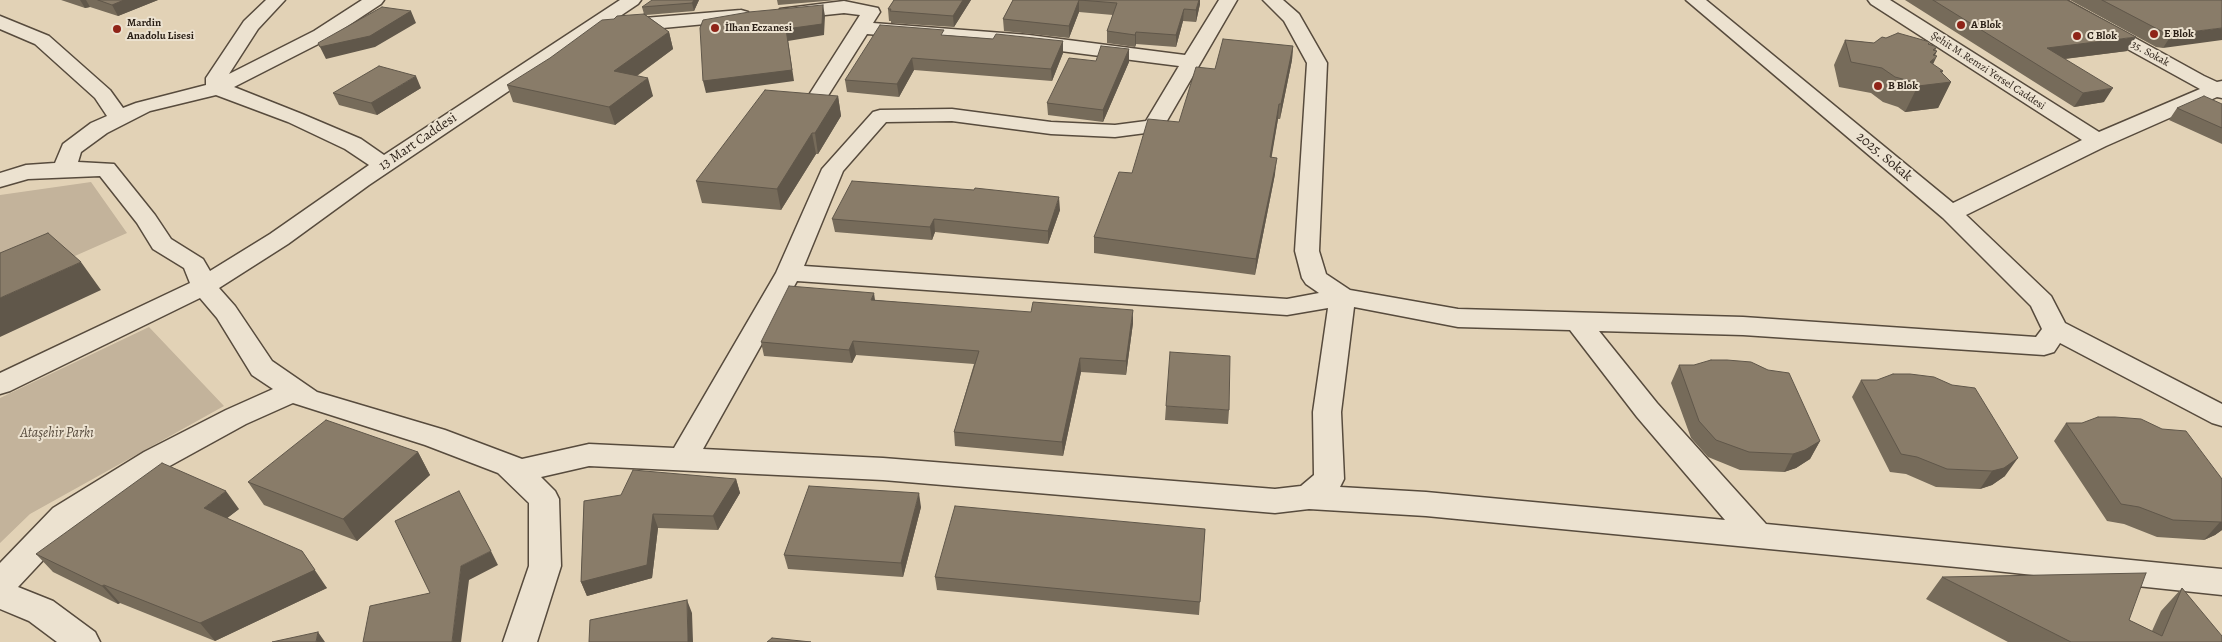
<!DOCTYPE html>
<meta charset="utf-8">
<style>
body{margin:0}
canvas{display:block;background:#e2d2b6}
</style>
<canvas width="2222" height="642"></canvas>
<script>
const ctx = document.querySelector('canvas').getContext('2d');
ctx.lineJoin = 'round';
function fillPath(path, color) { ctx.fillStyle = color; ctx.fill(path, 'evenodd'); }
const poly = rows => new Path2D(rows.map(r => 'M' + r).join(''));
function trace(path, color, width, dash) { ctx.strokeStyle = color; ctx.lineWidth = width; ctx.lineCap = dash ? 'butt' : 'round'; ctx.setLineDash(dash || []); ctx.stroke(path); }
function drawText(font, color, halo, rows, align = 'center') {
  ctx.font = font + ' Alegreya,serif'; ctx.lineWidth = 4; ctx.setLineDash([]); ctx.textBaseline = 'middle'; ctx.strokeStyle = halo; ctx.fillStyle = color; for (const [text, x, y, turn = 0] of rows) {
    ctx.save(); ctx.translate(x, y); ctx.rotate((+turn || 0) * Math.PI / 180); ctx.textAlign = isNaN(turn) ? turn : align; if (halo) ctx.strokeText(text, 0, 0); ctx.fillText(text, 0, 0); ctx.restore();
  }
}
fillPath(poly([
 [91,182,127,233,0,289,0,195],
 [149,327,224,406,30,514,0,543,0,398]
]), '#c3b39b');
const minor = poly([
 [266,0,285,0,258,29,229,74,314,31,362,0,384,0,381,4,328,39,234,87,302,114,361,139,384,155,620,0,641,0,638,4,369,185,288,244,219,288,235,306,272,361,317,392,445,430,522,459,589,444,674,448,776,273,822,169,873,112,880,110,952,109,1051,122,1115,125,1146,121,1179,66,1029,47,867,34,824,102,817,104,810,102,807,98,860,15,844,13,787,19,780,17,778,13,780,9,844,1,878,8,880,12,873,23,1029,35,1185,55,1219,0,1237,0,1161,131,1115,137,1051,134,952,121,886,122,843,171,804,266,1287,299,1319,293,1306,284,1302,278,1295,251,1307,63,1284,21,1263,0,1283,0,1299,14,1327,63,1319,251,1326,274,1350,290,1458,309,1743,317,2036,337,2042,329,2031,306,1943,218,1686,0,1706,0,1953,203,2082,140,1871,4,1868,0,1890,0,2099,132,2200,89,2046,4,2043,0,2066,0,2204,76,2217,82,2222,81,2222,98,2217,97,2106,146,1966,215,2051,296,2065,323,2222,404,2222,426,2212,423,2060,343,2054,352,2044,355,1743,335,1599,331,1657,403,1766,524,2222,569,2222,595,1977,569,1426,516,1309,509,1275,513,883,480,589,466,541,477,555,491,559,499,561,566,537,642,503,642,529,566,529,503,498,473,425,445,293,403,246,424,166,468,75,526,18,587,53,601,95,632,100,642,57,642,29,621,0,609,0,563,53,508,144,452,226,410,273,389,252,375,217,318,200,298,10,391,0,394,0,373,190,283,184,268,153,249,137,223,100,176,28,179,0,187,0,173,26,165,55,163,63,144,91,123,107,116,95,98,35,44,0,29,0,16,49,36,110,90,123,108,136,103,206,85,206,78,244,21,266,0],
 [216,95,288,122,345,149,369,165,270,234,210,271,203,259,171,239,155,215,114,164,78,162,81,152,107,133,150,111,216,95],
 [797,281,1287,315,1328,308,1313,412,1314,475,1301,486,1275,489,883,458,703,449,797,281],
 [1354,307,1458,327,1570,330,1637,417,1725,520,1426,492,1340,487,1344,479,1341,412,1354,307],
 [741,10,748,12,750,16,748,20,620,32,613,30,611,26,613,22,620,20,741,10]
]);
trace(minor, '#574b3d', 3);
fillPath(minor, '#ece2d0');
fillPath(poly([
 [61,0,158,0,118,16,90,7,85,8],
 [699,0,694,11,646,15,669,32,673,49,637,76,653,96,615,125,513,102,507,85,644,14,642,7],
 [777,0,837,0,778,5],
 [894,0,971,0,954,27,891,23,891,21,889,21,888,9],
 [1013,0,1200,0,1200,4,1196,22,1183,21,1176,47,1136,44,1135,47,1107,43,1107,31,1113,15,1079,12,1069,38,1004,31,1003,19],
 [1905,0,2067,0,2127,51,2065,59,2104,102,2074,107],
 [2070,0,2222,0,2163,48,2156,47],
 [945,35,993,39,1063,41,1063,53,1052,81,914,70,899,97,847,92,845,80],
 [1886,38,1930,42,1929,44,1937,47,1935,51,1933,64,1951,82,1938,108,1905,112,1898,107,1883,102,1871,93,1839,87,1834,65,1845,40,1874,43],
 [1293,46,1292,60,1280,119,1278,119,1271,157,1275,174,1255,275,1094,253,1094,237,1132,173,1179,122,1215,69],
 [1129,49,1129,62,1103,122,1048,115,1047,103,1096,61],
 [421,88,377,115,339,105,333,93],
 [838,96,841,116,818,154,816,154,781,210,702,203,696,181],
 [2222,104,2222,144,2169,120,2177,108],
 [974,190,1060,210,1048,244,935,232,932,240,835,232,832,219],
 [875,300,1133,323,1126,375,1081,372,1063,456,955,446,954,432,974,364,856,355,852,363,764,356,761,342],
 [1679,365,1820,441,1810,459,1796,468,1784,472,1740,470,1708,457,1691,438,1671,383],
 [1861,380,2005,476,1992,485,1980,489,1936,487,1906,474,1890,472,1852,397],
 [1166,406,1229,410,1228,424,1165,420],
 [2066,423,2222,479,2222,530,2215,535,2204,540,2157,537,2124,524,2107,521,2054,441],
 [418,452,430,475,357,541,264,505,248,482],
 [736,479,740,493,718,530,658,528,652,578,587,596,581,582,584,501],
 [921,507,903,577,788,569,784,555],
 [239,509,227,518,327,588,215,641,120,603,118,604,53,572,36,554],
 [1205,529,1199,615,937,590,935,577],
 [1942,577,2129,620,2152,631,2161,611,2182,588,2222,642,2008,642,1926,599]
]), '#766b5a');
fillPath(poly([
 [80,0,86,0,90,7,85,8],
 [124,0,158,0,118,16,112,5],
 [694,0,699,0,694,11,692,3],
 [963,0,971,0,954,27,953,16],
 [1079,0,1079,12,1069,38,1069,26],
 [1199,0,1200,0,1200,4,1196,22,1196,10],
 [823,5,825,16,824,35,788,41,794,81,706,93,703,81],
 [1184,9,1183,21,1176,47,1176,35],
 [411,11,416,23,375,47,326,59,320,47],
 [2222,28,2222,40,2163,48,2172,34],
 [669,32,673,49,620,88,614,71],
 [1136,32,1136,44,1135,47,1135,35],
 [2136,37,2127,51,2039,62,2047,48],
 [1063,41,1063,53,1052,81,1051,69],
 [1293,46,1292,60,1280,119,1281,104],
 [1129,49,1129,62,1103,122,1103,110],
 [1937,51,1933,60,1937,56,1925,81,1940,71,1943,71,1937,84,1951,82,1938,108,1905,112,1933,55],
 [912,58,914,70,899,97,897,84],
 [416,76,421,88,377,115,371,103],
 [648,78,653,96,615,125,609,107],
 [2113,88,2104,102,2074,107,2083,93],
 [838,96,841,116,818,154,815,133],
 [1279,104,1278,119,1269,173,1270,157],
 [812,133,816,154,781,210,777,189],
 [1277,158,1275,174,1255,275,1256,259],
 [1059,197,1060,210,1048,244,1048,231],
 [934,219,935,232,932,240,930,227],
 [81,262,101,290,0,337,0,298],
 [874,293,876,307,871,300],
 [1133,310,1133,323,1126,375,1126,361],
 [853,341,856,355,852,363,849,350],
 [1080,358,1081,372,1063,456,1062,442],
 [1820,441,1810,459,1796,468,1784,472,1793,454],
 [418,452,430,475,357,541,343,519],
 [2018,458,2005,476,1992,485,1980,489,1992,471],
 [736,479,740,493,718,530,713,516],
 [226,491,239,509,217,526,204,508],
 [919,493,921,507,903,577,901,563],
 [653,514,658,528,652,578,587,596,581,582],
 [2220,522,2222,522,2222,530,2215,535,2204,540],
 [302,551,327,588,215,641,200,623],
 [491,551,498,565,469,580,461,642,452,642,461,566],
 [104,585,120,603,118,604,102,586],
 [687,600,692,613,693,642,688,642],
 [318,632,325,642,316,642]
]), '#60574a');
const building = poly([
 [98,0,124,0,112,5,98,0],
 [652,0,694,0,692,3,642,7,652,0],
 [894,0,963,0,953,16,890,11,891,9,888,9,894,0],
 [1013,0,1199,0,1196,10,1184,9,1176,35,1136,32,1135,35,1107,31,1117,3,1079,0,1069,26,1003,19,1013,0],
 [1933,0,2067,0,2136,37,2047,48,2113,88,2083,93,1933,0],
 [2102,0,2222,0,2222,28,2172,34,2165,33,2102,0],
 [823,5,822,24,786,29,792,70,703,81,700,28,703,20,749,12,823,5],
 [382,7,411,11,370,36,320,47,318,43,382,7],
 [644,14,669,32,614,71,648,78,609,107,507,85,550,58,602,20,614,19,617,16,644,14],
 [880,25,944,30,941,35,993,39,996,34,1063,41,1051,69,912,58,897,84,845,80,880,25],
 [1898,33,1930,42,1928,44,1937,47,1933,50,1937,51,1933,55,1937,56,1930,62,1943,71,1940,71,1951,82,1918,86,1910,81,1895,77,1882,68,1851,62,1845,40,1874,43,1882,37,1886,38,1898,33],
 [1223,39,1293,46,1281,104,1279,104,1270,157,1277,158,1256,259,1094,237,1119,172,1132,173,1148,119,1179,122,1196,67,1215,69,1223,39],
 [1101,46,1129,49,1103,110,1047,103,1069,58,1096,61,1101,46],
 [379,66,416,76,371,103,333,93,379,66],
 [765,90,838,96,815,133,812,133,777,189,696,181,765,90],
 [2204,96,2222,104,2222,128,2177,108,2204,96],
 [852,181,974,190,975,188,1059,197,1048,231,934,219,930,227,832,219,852,181],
 [48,233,81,262,0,298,0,253,48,233],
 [789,286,874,293,871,300,1031,312,1033,302,1133,310,1126,361,1080,358,1062,442,954,432,979,351,853,341,849,350,761,342,789,286],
 [1170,352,1230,356,1229,410,1166,406,1170,352],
 [1711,360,1727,360,1751,362,1768,370,1789,373,1820,441,1805,450,1793,454,1749,452,1716,440,1699,421,1679,365,1694,365,1711,360],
 [1893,374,1910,374,1934,377,1952,385,1975,388,2018,458,2004,468,1992,471,1947,469,1917,457,1901,454,1861,380,1877,380,1893,374],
 [2098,417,2115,417,2141,419,2162,429,2186,431,2222,479,2222,522,2220,522,2173,520,2139,507,2121,504,2066,423,2082,423,2098,417],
 [326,420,418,452,343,519,248,482,326,420],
 [162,463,226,491,204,508,302,551,315,570,200,623,104,585,102,586,36,554,162,463],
 [633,470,736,479,713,516,653,514,647,565,581,582,584,501,621,495,633,470],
 [809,486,919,493,901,563,784,555,809,486],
 [459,491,491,551,461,566,452,642,363,642,370,606,430,593,395,521,459,491],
 [955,506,1205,529,1200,602,935,577,955,506],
 [2146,573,2129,620,2162,636,2182,588,2222,636,2222,642,2071,642,1942,577,2146,573],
 [687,600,688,642,589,642,590,620,687,600],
 [318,632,316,642,272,642,318,632],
 [772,638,811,642,767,642,772,638]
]);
fillPath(building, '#897c69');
trace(building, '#60574a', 1);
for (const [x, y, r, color] of [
 [1961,25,5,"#8f2418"],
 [715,28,5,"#8f2418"],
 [117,29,5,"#8f2418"],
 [2154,34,5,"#8f2418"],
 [2077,36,5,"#8f2418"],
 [1878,86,5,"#8f2418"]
]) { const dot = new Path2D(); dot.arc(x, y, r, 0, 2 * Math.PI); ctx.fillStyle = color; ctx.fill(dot); trace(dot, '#ece2d0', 2); }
drawText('bold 11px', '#291e15', '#ece2d0', [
 ["Mardin",127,23],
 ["Anadolu Lisesi",127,36],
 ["A Blok",1971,25],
 ["İlhan Eczanesi",725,28],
 ["E Blok",2164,34],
 ["C Blok",2087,36],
 ["B Blok",1888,86]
], 'left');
drawText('11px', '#291e15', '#ece2d0', [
 ["35. Sokak",2150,54,29],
 ["Şehit M.Remzi Yersel Caddesi",1988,71,33]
]);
drawText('14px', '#291e15', '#ece2d0', [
 ["13 Mart Caddesi",418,142,-34],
 ["2025. Sokak",1884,157,40]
]);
drawText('italic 14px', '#574b3d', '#ece2d0', [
 ["Ataşehir Parkı",57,434]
]);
</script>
